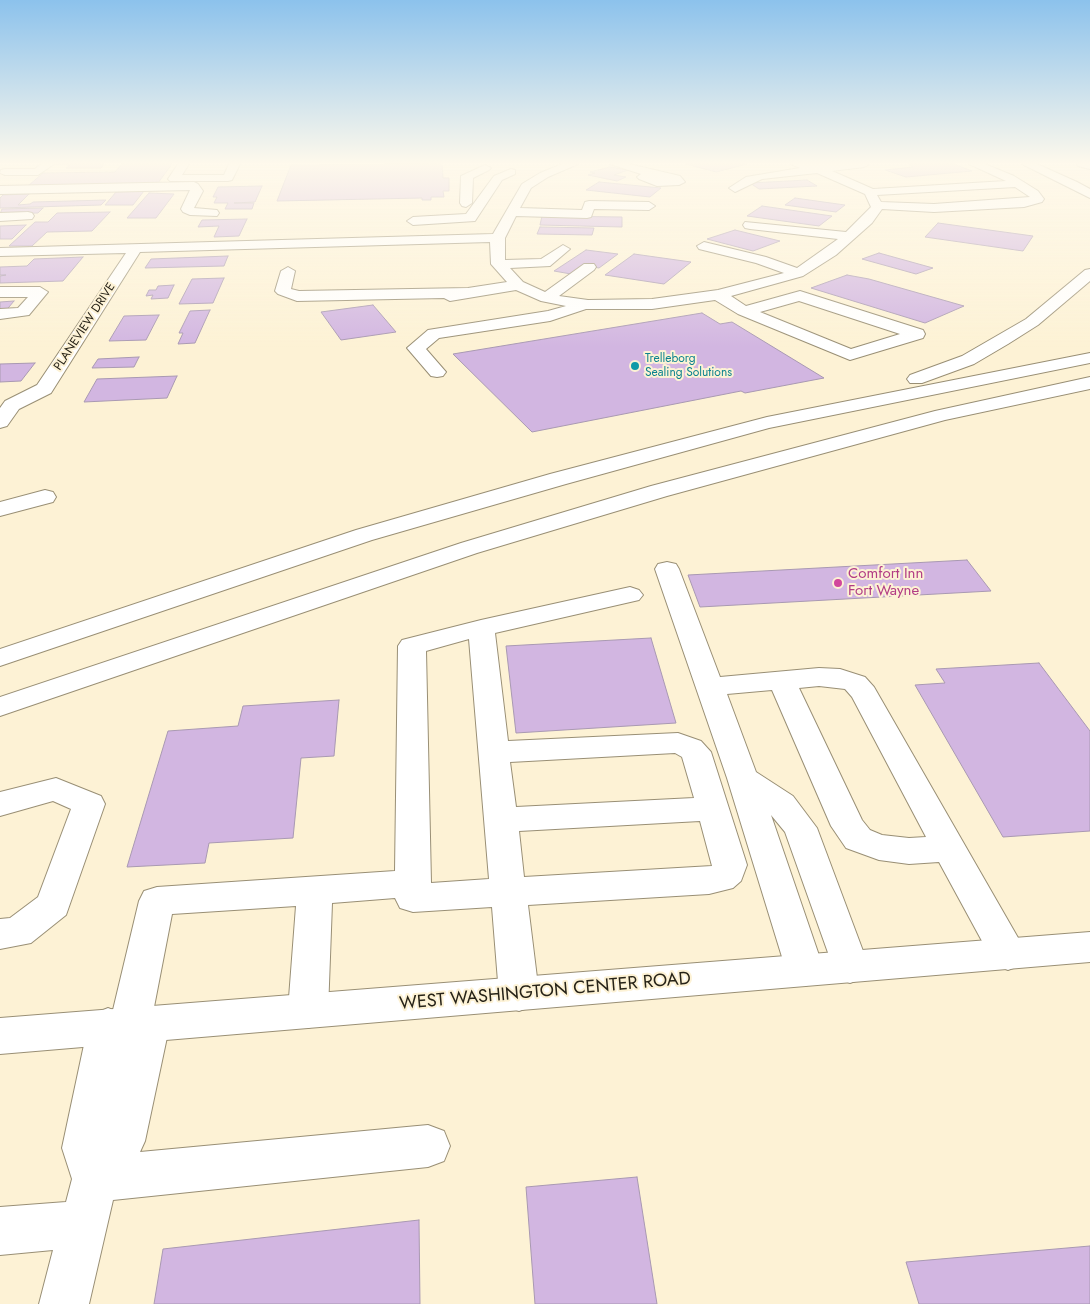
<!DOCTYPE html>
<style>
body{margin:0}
canvas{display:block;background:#fdf2d5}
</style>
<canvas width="1090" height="1304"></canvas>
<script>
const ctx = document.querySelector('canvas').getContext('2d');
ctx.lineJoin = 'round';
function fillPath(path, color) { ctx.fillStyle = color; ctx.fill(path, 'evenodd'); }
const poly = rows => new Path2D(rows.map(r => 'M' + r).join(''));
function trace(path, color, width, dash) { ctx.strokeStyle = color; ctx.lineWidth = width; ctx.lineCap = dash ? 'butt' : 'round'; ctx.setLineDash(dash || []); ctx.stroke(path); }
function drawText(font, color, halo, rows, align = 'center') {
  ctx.font = font + ' Jost,sans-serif'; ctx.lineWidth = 4; ctx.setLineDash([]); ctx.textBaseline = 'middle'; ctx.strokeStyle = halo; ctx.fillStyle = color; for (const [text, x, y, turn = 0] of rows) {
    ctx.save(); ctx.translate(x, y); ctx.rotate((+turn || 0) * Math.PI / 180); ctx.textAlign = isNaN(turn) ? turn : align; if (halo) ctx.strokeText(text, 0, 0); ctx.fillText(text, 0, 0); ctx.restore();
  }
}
const building = poly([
 [52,164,104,164,101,168,66,168,70,165,52,164],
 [122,164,172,164,158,183,28,186,43,173,115,172,122,164],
 [442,164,443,178,449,178,449,191,443,191,444,197,431,197,431,200,422,200,422,198,277,201,291,165,442,164],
 [686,164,747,164,716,172,686,164],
 [909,164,954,164,972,171,906,177,885,170,913,167,909,164],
 [610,167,628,170,614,175,626,177,617,181,588,175,595,173,590,172,610,167],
 [807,180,817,186,759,189,750,183,807,180],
 [599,182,661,188,650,197,586,190,599,182],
 [262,186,255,202,234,203,254,203,252,209,225,209,228,203,214,203,217,197,213,197,218,187,262,186],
 [144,191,133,205,105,205,116,192,144,191],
 [149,193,174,194,156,218,127,218,149,193],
 [29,194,18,205,30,204,33,202,106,200,101,205,0,208,0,198,3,195,29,194],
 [795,198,845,205,836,212,785,205,795,198],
 [762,206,832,216,819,226,747,216,762,206],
 [43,208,38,213,0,214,2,209,43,208],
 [110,212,92,231,47,232,32,246,9,246,35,222,48,222,57,213,110,212],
 [542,216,622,217,622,227,540,225,542,216],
 [247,219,239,236,214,237,219,226,198,227,202,220,247,219],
 [938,223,1033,236,1023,251,925,237,938,223],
 [26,225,12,239,0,239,0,226,26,225],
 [540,227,594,228,592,235,537,234,540,227],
 [735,230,780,241,753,251,707,239,735,230],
 [586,250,618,254,599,268,583,265,571,274,554,271,586,250],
 [879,253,933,268,916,274,862,259,879,253],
 [634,254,691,262,664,284,605,275,634,254],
 [228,256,224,266,145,268,151,259,228,256],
 [83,257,63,281,0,283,0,276,6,275,0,275,0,267,27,266,34,259,83,257],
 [847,275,869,279,964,306,925,323,811,288,847,275],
 [224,278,213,303,179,304,192,279,224,278],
 [174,285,168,298,151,299,153,295,146,296,149,290,156,290,158,286,174,285],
 [14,301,4,313,0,313,0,302,14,301],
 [373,305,396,332,341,340,321,312,373,305],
 [210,310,195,343,178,344,183,333,179,333,190,311,210,310],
 [702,313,720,324,732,322,824,378,745,393,741,391,532,432,453,354,702,313],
 [159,315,146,340,109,341,124,316,159,315],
 [139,357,134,367,92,368,98,359,139,357],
 [35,363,21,381,0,382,0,364,35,363],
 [177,376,167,398,84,402,97,379,177,376],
 [967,560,991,591,700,607,688,575,967,560],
 [651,638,676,723,516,733,506,646,651,638],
 [1039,663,1090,731,1090,831,1003,837,915,685,945,683,936,669,1039,663],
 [339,700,334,756,301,758,293,838,209,843,205,863,127,867,168,731,238,726,243,706,339,700],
 [637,1177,657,1304,535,1304,526,1187,637,1177],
 [419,1220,420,1304,154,1304,163,1249,419,1220],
 [1090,1246,1090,1304,919,1304,906,1262,1090,1246]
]);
fillPath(building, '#d2b6e1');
trace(building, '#a999b2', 1);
const minor = poly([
 [41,164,54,164,38,175,5,175,0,173,1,170,5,169,35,169,41,164],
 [178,164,189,164,182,175,224,175,229,164,240,164,232,180,228,181,170,181,168,179,178,164],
 [562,164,578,164,548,177,531,188,520,208,582,210,585,202,589,201,649,202,655,206,649,210,594,209,591,217,587,218,516,216,505,238,505,260,541,259,563,245,570,249,550,266,510,268,523,282,545,292,584,264,594,264,596,267,594,270,559,296,588,300,652,299,718,290,784,273,756,263,699,249,697,246,704,242,766,257,797,268,838,239,750,229,745,228,743,225,745,222,846,232,871,207,865,194,817,173,762,179,735,192,729,188,746,177,800,168,791,164,869,164,864,167,832,171,873,189,1006,181,969,164,985,164,1014,176,1038,191,1044,199,1042,202,1024,207,934,212,882,209,872,223,836,255,803,276,731,296,746,306,800,291,923,330,925,334,923,338,850,360,738,314,715,300,652,309,586,309,550,321,439,338,426,349,446,372,443,376,437,377,431,376,407,348,428,330,548,311,566,306,541,301,516,290,450,301,444,298,297,301,278,294,275,291,281,271,288,267,295,271,291,289,299,291,468,288,507,282,491,264,490,242,140,252,51,393,19,409,7,426,0,428,0,408,5,401,37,385,126,253,0,256,0,248,493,234,522,184,540,173,562,164],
 [1015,187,1030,197,934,204,881,202,877,195,1015,187],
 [799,301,900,334,851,349,760,312,799,301],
 [610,164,629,164,676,175,680,176,685,182,679,185,657,186,639,179,637,177,641,174,610,164],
 [485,165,491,168,489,170,473,178,472,203,466,207,462,206,460,203,461,176,485,165],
 [511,169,515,170,515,174,502,180,475,221,413,225,407,221,413,217,466,214,494,176,511,169],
 [194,182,198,184,203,191,194,208,217,210,219,213,217,216,190,215,183,212,181,209,190,190,0,194,0,186,194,182],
 [28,212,32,213,34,216,32,219,0,221,0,213,28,212],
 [0,287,40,287,48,292,29,315,0,319,0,309,18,308,28,297,0,297,0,287],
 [45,490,53,492,56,497,53,502,0,516,0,502,45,490],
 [667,562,676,564,679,569,720,677,819,668,840,669,865,677,874,687,1021,943,1027,954,1021,965,1008,970,995,965,939,862,909,864,879,860,846,848,831,826,772,690,727,694,756,772,793,796,817,828,869,967,863,978,850,983,837,978,785,832,771,815,824,970,819,981,805,986,791,981,786,970,727,778,655,569,658,564,667,562],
 [819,686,845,689,852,697,926,837,909,838,882,835,870,830,862,820,799,688,819,686],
 [630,587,639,590,643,595,639,600,495,633,508,741,678,733,701,741,711,752,747,865,741,881,733,888,709,894,528,905,539,994,533,1006,519,1011,505,1006,499,994,492,907,413,912,400,908,395,898,332,903,328,1011,322,1023,308,1028,294,1023,288,1011,296,906,172,914,154,1007,164,1011,170,1023,145,1141,140,1152,428,1125,444,1131,450,1146,444,1161,428,1167,113,1200,89,1304,39,1304,53,1250,0,1255,0,1207,66,1202,72,1179,62,1148,88,1026,94,1014,108,1008,113,1010,139,901,144,891,157,887,395,871,398,646,402,640,481,620,630,587],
 [469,639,489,879,431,883,426,651,469,639],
 [675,753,682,757,694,798,516,807,510,762,675,753],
 [700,821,712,866,524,877,519,831,700,821],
 [56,778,101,796,105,804,66,915,31,943,0,949,0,919,10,918,38,897,71,809,53,801,0,816,0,792,56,778]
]);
const major = poly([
 [1090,932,1090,962,0,1054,0,1018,1090,932]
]);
const highway = poly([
 [1022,164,1037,164,1077,182,1090,189,1090,198,1022,164],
 [1077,164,1090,164,1090,169,1078,166,1077,164],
 [1090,269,1090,281,1038,325,1008,344,974,364,922,383,910,383,907,379,910,375,962,356,1026,319,1085,270,1090,269],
 [1090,353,1090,363,769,428,566,484,372,540,0,666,0,649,356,530,550,474,767,417,1090,353],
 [1090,377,1090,389,945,420,667,496,477,553,0,716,0,697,461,543,651,486,935,411,1090,377]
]);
trace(minor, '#998f75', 2);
trace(major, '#998f75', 2);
trace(highway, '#998f75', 2);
fillPath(minor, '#fff');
fillPath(major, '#fff');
fillPath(highway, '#fff');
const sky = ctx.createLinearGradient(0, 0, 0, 347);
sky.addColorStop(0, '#8cc2ec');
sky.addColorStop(0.47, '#fef9ec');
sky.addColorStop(1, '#fef9ec00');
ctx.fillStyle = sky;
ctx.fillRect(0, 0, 1090, 347);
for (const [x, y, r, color] of [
 [635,366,5,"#0f9aa8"],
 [838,583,5,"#d1479c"]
]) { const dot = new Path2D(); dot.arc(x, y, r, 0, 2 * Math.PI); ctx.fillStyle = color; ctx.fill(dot); trace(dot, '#fdf2d5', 2); }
drawText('12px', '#272318', '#fdf2d5', [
 ["PLANEVIEW DRIVE",85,327,-57]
]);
drawText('12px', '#0d838f', '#fdf2d5', [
 ["Trelleborg",645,359],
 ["Sealing Solutions",645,373]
], 'left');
drawText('15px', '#b23c85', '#fdf2d5', [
 ["Comfort Inn",848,574],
 ["Fort Wayne",848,591]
], 'left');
drawText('18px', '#272318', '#fdf2d5', [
 ["WEST WASHINGTON CENTER ROAD",545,992,-5]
]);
</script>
